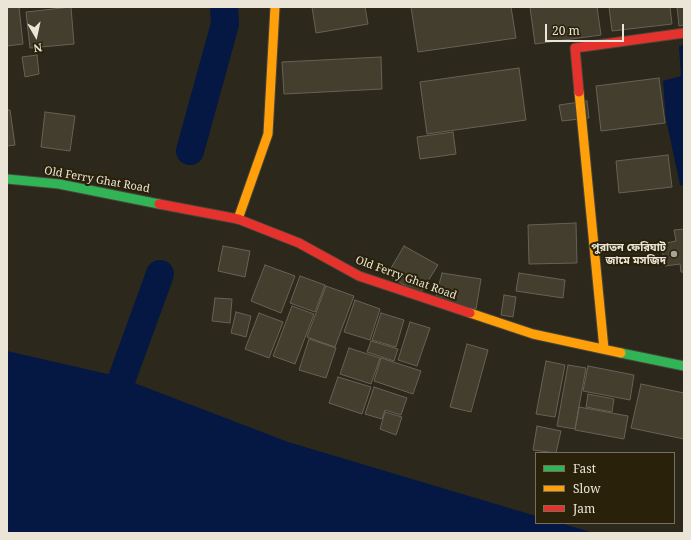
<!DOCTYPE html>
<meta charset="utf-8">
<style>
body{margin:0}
#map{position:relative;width:691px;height:540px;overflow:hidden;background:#2c281b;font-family:"Noto Serif",serif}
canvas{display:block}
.frame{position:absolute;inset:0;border:8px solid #eae5d7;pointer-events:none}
.legend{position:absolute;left:535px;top:452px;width:140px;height:72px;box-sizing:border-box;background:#29210a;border:1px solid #766f5c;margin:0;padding:5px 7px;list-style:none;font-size:12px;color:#eae5d7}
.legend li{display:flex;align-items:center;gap:8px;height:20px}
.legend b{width:20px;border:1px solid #766f5c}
.north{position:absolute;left:16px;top:16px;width:40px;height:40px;-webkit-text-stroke:3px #29210a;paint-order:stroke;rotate:171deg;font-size:11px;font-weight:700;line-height:16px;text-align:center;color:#eae5d7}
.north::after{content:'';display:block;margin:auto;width:14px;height:18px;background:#eae5d7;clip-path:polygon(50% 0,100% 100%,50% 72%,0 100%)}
.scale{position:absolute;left:545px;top:24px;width:79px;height:18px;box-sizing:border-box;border:2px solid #eae5d7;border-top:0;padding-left:5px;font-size:12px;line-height:14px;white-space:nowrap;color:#eae5d7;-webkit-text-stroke:3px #29210a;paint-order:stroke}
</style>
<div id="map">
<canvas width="691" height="540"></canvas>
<div class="frame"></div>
<ul class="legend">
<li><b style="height:5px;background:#30b455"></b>Fast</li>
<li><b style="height:5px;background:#ff9f0a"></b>Slow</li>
<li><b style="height:5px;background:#e5322d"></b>Jam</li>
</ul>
<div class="north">N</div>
<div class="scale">20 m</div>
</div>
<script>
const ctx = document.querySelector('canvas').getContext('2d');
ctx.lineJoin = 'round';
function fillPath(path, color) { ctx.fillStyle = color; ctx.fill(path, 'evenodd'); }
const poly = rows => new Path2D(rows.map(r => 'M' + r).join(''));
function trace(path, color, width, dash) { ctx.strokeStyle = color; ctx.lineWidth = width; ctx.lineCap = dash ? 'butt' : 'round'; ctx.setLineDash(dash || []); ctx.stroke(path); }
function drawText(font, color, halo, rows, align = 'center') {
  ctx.font = font + ' "Noto Serif","Noto Sans Bengali",serif'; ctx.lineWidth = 4; ctx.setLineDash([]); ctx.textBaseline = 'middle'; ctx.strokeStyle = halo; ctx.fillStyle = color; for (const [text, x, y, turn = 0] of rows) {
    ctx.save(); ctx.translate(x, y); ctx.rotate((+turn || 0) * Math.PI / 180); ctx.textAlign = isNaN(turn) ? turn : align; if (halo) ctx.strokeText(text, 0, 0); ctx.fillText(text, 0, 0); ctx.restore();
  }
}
fillPath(poly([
 [684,45,684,186,680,185,666,119,663,81,681,76,679,46],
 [7,351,116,376,288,442,536,516,536,523,560,523,594,533,7,533]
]), '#041843');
trace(poly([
 [190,151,225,24,224,7],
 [109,414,160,274]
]), '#041843', 28);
const building = poly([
 [7,7,19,7,23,44,7,46,7,7],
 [71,7,74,44,30,48,26,12,71,7],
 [312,7,365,7,368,24,316,33,312,7],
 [411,7,511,7,516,38,418,52,411,7],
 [530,7,597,7,601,35,535,44,530,7],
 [609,7,670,7,672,24,612,31,609,7],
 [677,7,684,7,684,25,679,26,677,7],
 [37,55,39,74,25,77,22,57,37,55],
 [381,57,382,89,284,94,282,62,381,57],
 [519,68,526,120,427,134,420,82,519,68],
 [659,78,665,123,601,131,596,86,659,78],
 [587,101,589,118,562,121,559,105,587,101],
 [7,110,10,110,15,145,7,146,7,110],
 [45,112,75,116,70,151,41,147,45,112],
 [453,132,456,154,420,159,417,137,453,132],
 [668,155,672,187,619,193,616,161,668,155],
 [576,223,577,263,529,264,528,225,576,223],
 [684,229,684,272,681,272,680,264,665,266,661,244,676,241,674,230,684,229],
 [223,246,250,251,245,277,218,271,223,246],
 [404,246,438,265,420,294,387,275,404,246],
 [265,265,295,276,281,313,251,301,265,265],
 [442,273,481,279,476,309,435,301,442,273],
 [519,273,565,280,563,298,516,291,519,273],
 [300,276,325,285,315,312,290,303,300,276],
 [326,286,354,296,335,347,307,337,326,286],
 [504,295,516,297,513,317,501,315,504,295],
 [215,298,232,299,230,323,212,321,215,298],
 [355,300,380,309,370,340,344,332,355,300],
 [292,306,314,314,295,364,273,356,292,306],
 [236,312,251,316,246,337,231,333,236,312],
 [259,313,283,322,269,358,245,349,259,313],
 [381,313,404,320,396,347,372,340,381,313],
 [410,322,430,328,417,366,398,360,410,322],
 [309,339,336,348,326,378,299,370,309,339],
 [371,341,398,349,394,361,367,352,371,341],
 [467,344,488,350,471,412,450,407,467,344],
 [349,348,380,358,371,384,340,374,349,348],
 [381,358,421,371,413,394,374,381,381,358],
 [546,361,565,365,555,417,536,414,546,361],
 [568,365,586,368,575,429,557,426,568,365],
 [588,366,634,375,630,400,583,391,588,366],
 [338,377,371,387,362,414,329,403,338,377],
 [641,384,684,393,684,439,631,428,641,384],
 [374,387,407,398,401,415,385,410,382,419,365,414,374,387],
 [588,394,614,399,612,412,586,407,588,394],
 [579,407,628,416,624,439,575,430,579,407],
 [385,412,402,417,396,435,380,429,385,412],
 [537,426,561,431,556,453,533,450,537,426]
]);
fillPath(building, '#433e2d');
trace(building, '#666257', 1);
const fast = poly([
 [7,179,59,184,159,204],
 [621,353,684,366]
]);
const slow = poly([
 [579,92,604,349],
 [238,219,268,134,275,7],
 [470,313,533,334,621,353]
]);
const jam = poly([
 [579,92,575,48,684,33],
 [159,204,238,219,299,243,359,276,470,313]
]);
trace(fast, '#49453b', 11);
trace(slow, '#49453b', 11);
trace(jam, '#49453b', 11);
trace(fast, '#30b455', 9);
trace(slow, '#ff9f0a', 9);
trace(jam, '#e5322d', 9);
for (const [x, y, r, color] of [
 [674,254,4,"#a8a395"]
]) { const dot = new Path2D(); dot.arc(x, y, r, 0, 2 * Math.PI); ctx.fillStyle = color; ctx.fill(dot); trace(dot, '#29210a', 1.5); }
drawText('11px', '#eae5d7', '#29210a', [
 ["Old Ferry Ghat Road",97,180,10],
 ["Old Ferry Ghat Road",406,278,20]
]);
drawText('bold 11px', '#eae5d7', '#29210a', [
 ["পুরাতন ফেরিঘাট",666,248],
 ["জামে মসজিদ",666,261]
], 'right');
</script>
